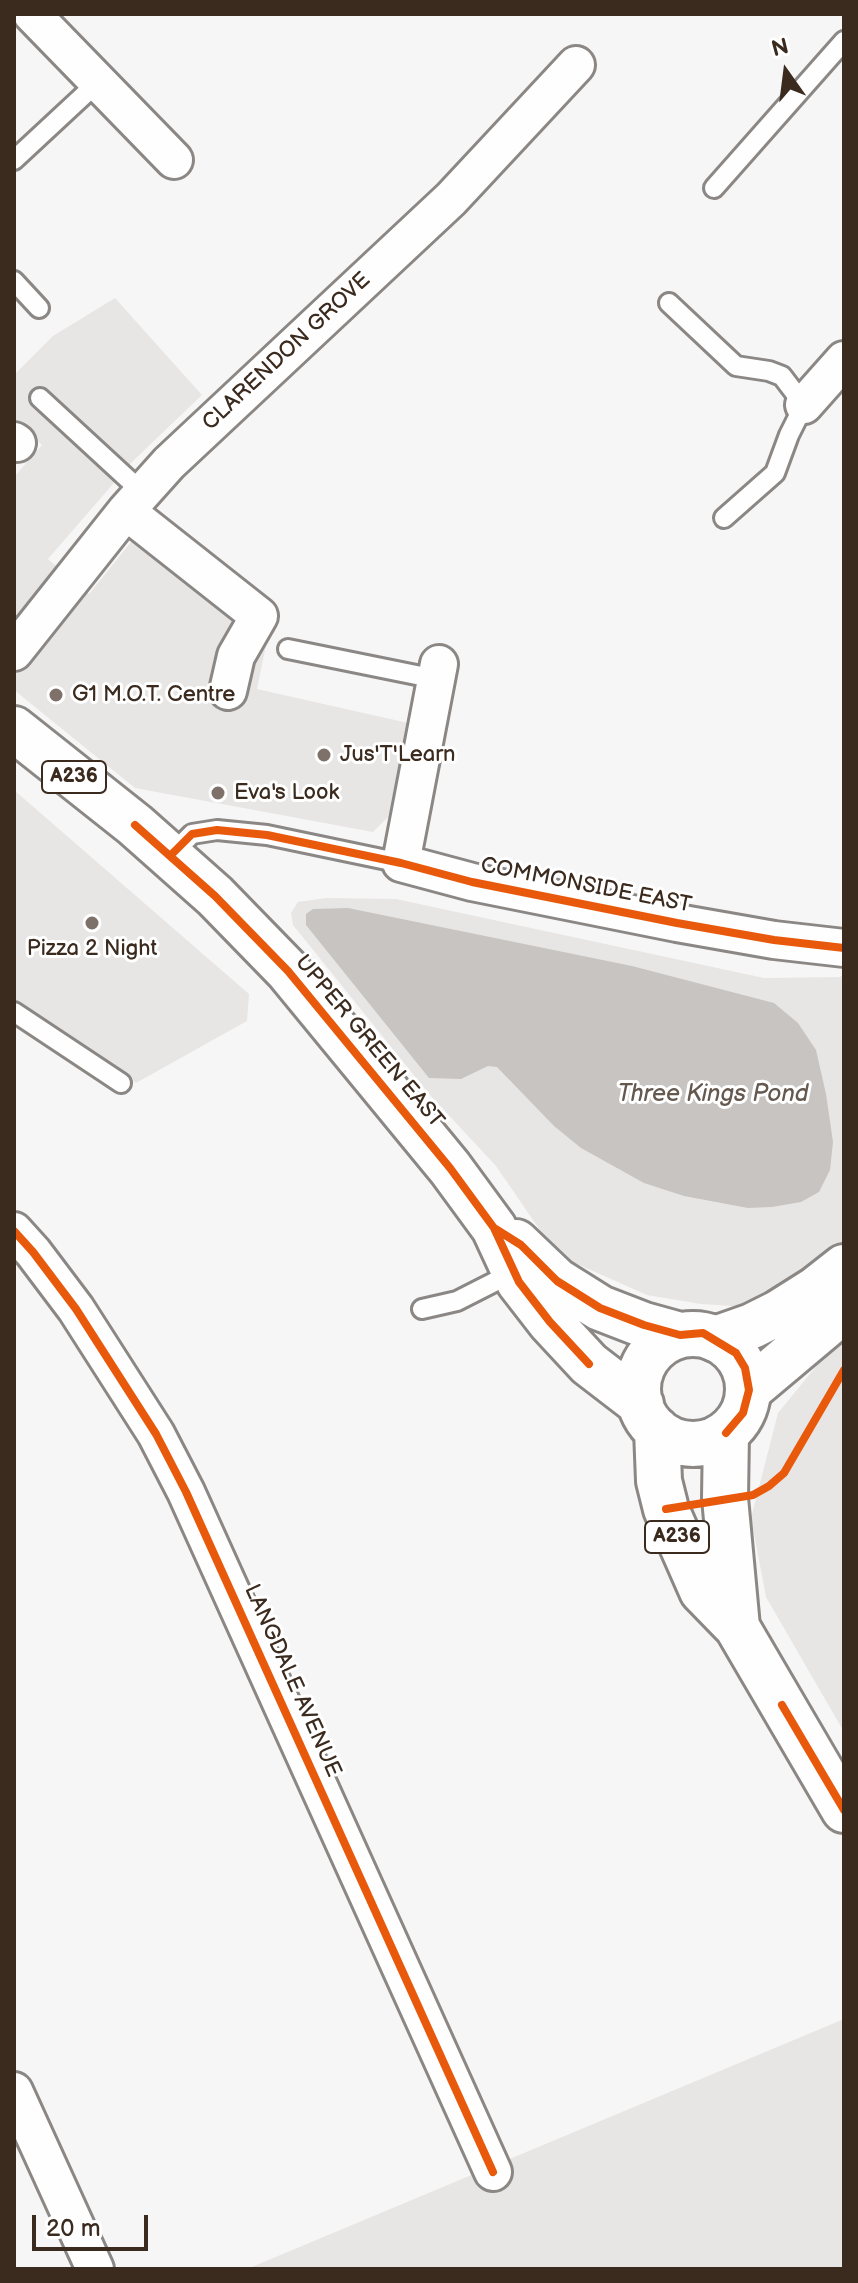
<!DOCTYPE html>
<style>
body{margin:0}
#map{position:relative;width:858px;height:2283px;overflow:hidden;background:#f7f6f6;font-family:"Balsamiq Sans",sans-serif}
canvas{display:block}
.frame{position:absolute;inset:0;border:16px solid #3b2a1e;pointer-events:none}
.north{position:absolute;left:746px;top:32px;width:80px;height:80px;-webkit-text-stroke:6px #fff;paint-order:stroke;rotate:346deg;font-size:22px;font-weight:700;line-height:32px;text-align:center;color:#3b2a1e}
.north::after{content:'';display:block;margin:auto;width:28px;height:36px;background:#3b2a1e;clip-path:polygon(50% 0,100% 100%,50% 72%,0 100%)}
.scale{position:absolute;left:32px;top:2215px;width:116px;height:36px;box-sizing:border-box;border:4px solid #3b2a1e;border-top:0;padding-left:10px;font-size:24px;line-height:28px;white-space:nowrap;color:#3b2a1e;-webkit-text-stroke:6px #fff;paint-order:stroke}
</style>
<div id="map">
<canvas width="858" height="2283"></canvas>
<div class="frame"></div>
<div class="north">N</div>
<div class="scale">20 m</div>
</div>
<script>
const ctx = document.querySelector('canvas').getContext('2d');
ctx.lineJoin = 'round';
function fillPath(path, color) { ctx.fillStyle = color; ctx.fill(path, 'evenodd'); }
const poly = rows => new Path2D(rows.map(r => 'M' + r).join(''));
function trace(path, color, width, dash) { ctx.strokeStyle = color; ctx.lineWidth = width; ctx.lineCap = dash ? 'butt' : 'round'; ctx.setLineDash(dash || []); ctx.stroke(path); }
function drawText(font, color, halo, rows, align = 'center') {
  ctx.font = font + ' "Balsamiq Sans",sans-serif'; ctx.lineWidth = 6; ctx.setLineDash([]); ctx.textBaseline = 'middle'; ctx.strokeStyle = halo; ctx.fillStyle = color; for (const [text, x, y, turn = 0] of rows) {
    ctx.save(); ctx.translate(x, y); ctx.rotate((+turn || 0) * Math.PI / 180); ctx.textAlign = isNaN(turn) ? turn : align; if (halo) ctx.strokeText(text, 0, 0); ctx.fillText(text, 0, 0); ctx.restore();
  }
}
fillPath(poly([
 [115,298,202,395,132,462,48,559,89,594,135,537,270,626,257,689,408,723,388,817,373,832,135,788,14,690,14,477,42,445,14,418,14,375,53,336],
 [14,790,249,994,247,1021,136,1083,14,1001]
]), '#e8e6e5');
fillPath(poly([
 [326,898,396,899,764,978,840,977,844,974,844,1252,749,1307,701,1304,647,1295,566,1259,546,1239,496,1166,429,1094,293,925,291,913,298,902],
 [844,1337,844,1732,766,1597,751,1518,778,1413,827,1353],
 [844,2019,844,2269,247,2269]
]), '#e8e6e4');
fillPath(poly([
 [348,908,632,966,774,1003,798,1023,816,1050,826,1094,833,1142,830,1170,819,1192,801,1202,772,1207,748,1208,684,1196,644,1183,581,1148,554,1126,497,1067,488,1066,461,1079,429,1078,306,925,306,914,313,909]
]), '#c8c4c1');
const service = poly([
 [14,160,98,82],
 [714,188,844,41],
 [14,281,39,308],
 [669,303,736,366,769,371,782,376,804,405,789,435,775,473,724,518],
 [40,398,142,492],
 [288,649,436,679],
 [170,856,192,834,217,830,267,835,401,863],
 [14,1012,121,1083],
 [422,1309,457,1301,514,1272]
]);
const minor = poly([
 [32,14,174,160],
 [804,405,844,360],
 [14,441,17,443],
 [126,511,259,616,236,656,228,691],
 [14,652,126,511,169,463,451,199,576,65],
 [439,664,401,863,472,882,677,923,774,940,844,948],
 [14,1231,33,1252,76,1309,156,1434,186,1492,493,2172],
 [14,2091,95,2269]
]);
const tertiary = poly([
 [715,1339,752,1326,778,1313,816,1289,844,1267],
 [749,1390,844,1310]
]);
const primary = poly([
 [14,729,135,825,215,896,288,971,450,1168,494,1228,519,1282,550,1322,589,1364,641,1404],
 [516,1242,557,1281,600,1308,644,1325,680,1335],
 '638 1389a55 55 0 1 1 110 0a55 55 0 1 1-110 0Z',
 [657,1430,659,1481,666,1509,702,1591,737,1627,844,1810],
 [726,1433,725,1498,737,1627]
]);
trace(service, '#8b8784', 24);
trace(minor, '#8b8784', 42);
trace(tertiary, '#8b8784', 50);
trace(primary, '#8b8784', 50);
trace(service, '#fefefe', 18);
trace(minor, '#fefefe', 36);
trace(tertiary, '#fefefe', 44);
trace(primary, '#fefefe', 44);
trace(poly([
 [135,825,215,896,288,971,450,1168,494,1228,519,1282,550,1322,589,1364],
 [170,856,192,834,217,830,267,835,401,863,472,882,677,923,774,940,844,948],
 [494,1228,521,1245,557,1281,600,1308,644,1325,680,1335,703,1333,736,1353,745,1368,749,1390,743,1413,726,1433],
 [14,1231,33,1252,76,1309,156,1434,186,1492,493,2172],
 [666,1509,753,1495,769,1486,784,1473,844,1370],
 [782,1705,844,1810]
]), '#e8590c', 8);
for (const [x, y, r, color] of [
 [56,695,8,"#7d716a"],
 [324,755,8,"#7d716a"],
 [218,793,8,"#7d716a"],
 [92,923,8,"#7d716a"]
]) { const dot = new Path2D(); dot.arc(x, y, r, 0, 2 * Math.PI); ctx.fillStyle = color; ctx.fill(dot); trace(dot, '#fff', 3); }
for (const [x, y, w] of [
 [74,777,64],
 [677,1537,64]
]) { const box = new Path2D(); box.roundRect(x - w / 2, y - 16, w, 32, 6); ctx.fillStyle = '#fff'; ctx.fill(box); trace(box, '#3b2a1e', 2); }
drawText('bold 20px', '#3b2a1e', null, [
 ["A236",74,777],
 ["A236",677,1537]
]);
drawText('22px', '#3b2a1e', '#fff', [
 ["CLARENDON GROVE",287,352,-43],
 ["COMMONSIDE EAST",586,886,11],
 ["UPPER GREEN EAST",369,1042,50],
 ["LANGDALE AVENUE",292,1681,66]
]);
drawText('22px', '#3b2a1e', '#fff', [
 ["G1 M.O.T. Centre",72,695],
 ["Jus'T'Learn",340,755],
 ["Eva's Look",234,793],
 ["Pizza 2 Night",92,949,"center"]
], 'left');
drawText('italic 24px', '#65584f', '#fff', [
 ["Three Kings Pond",713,1095]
]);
</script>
